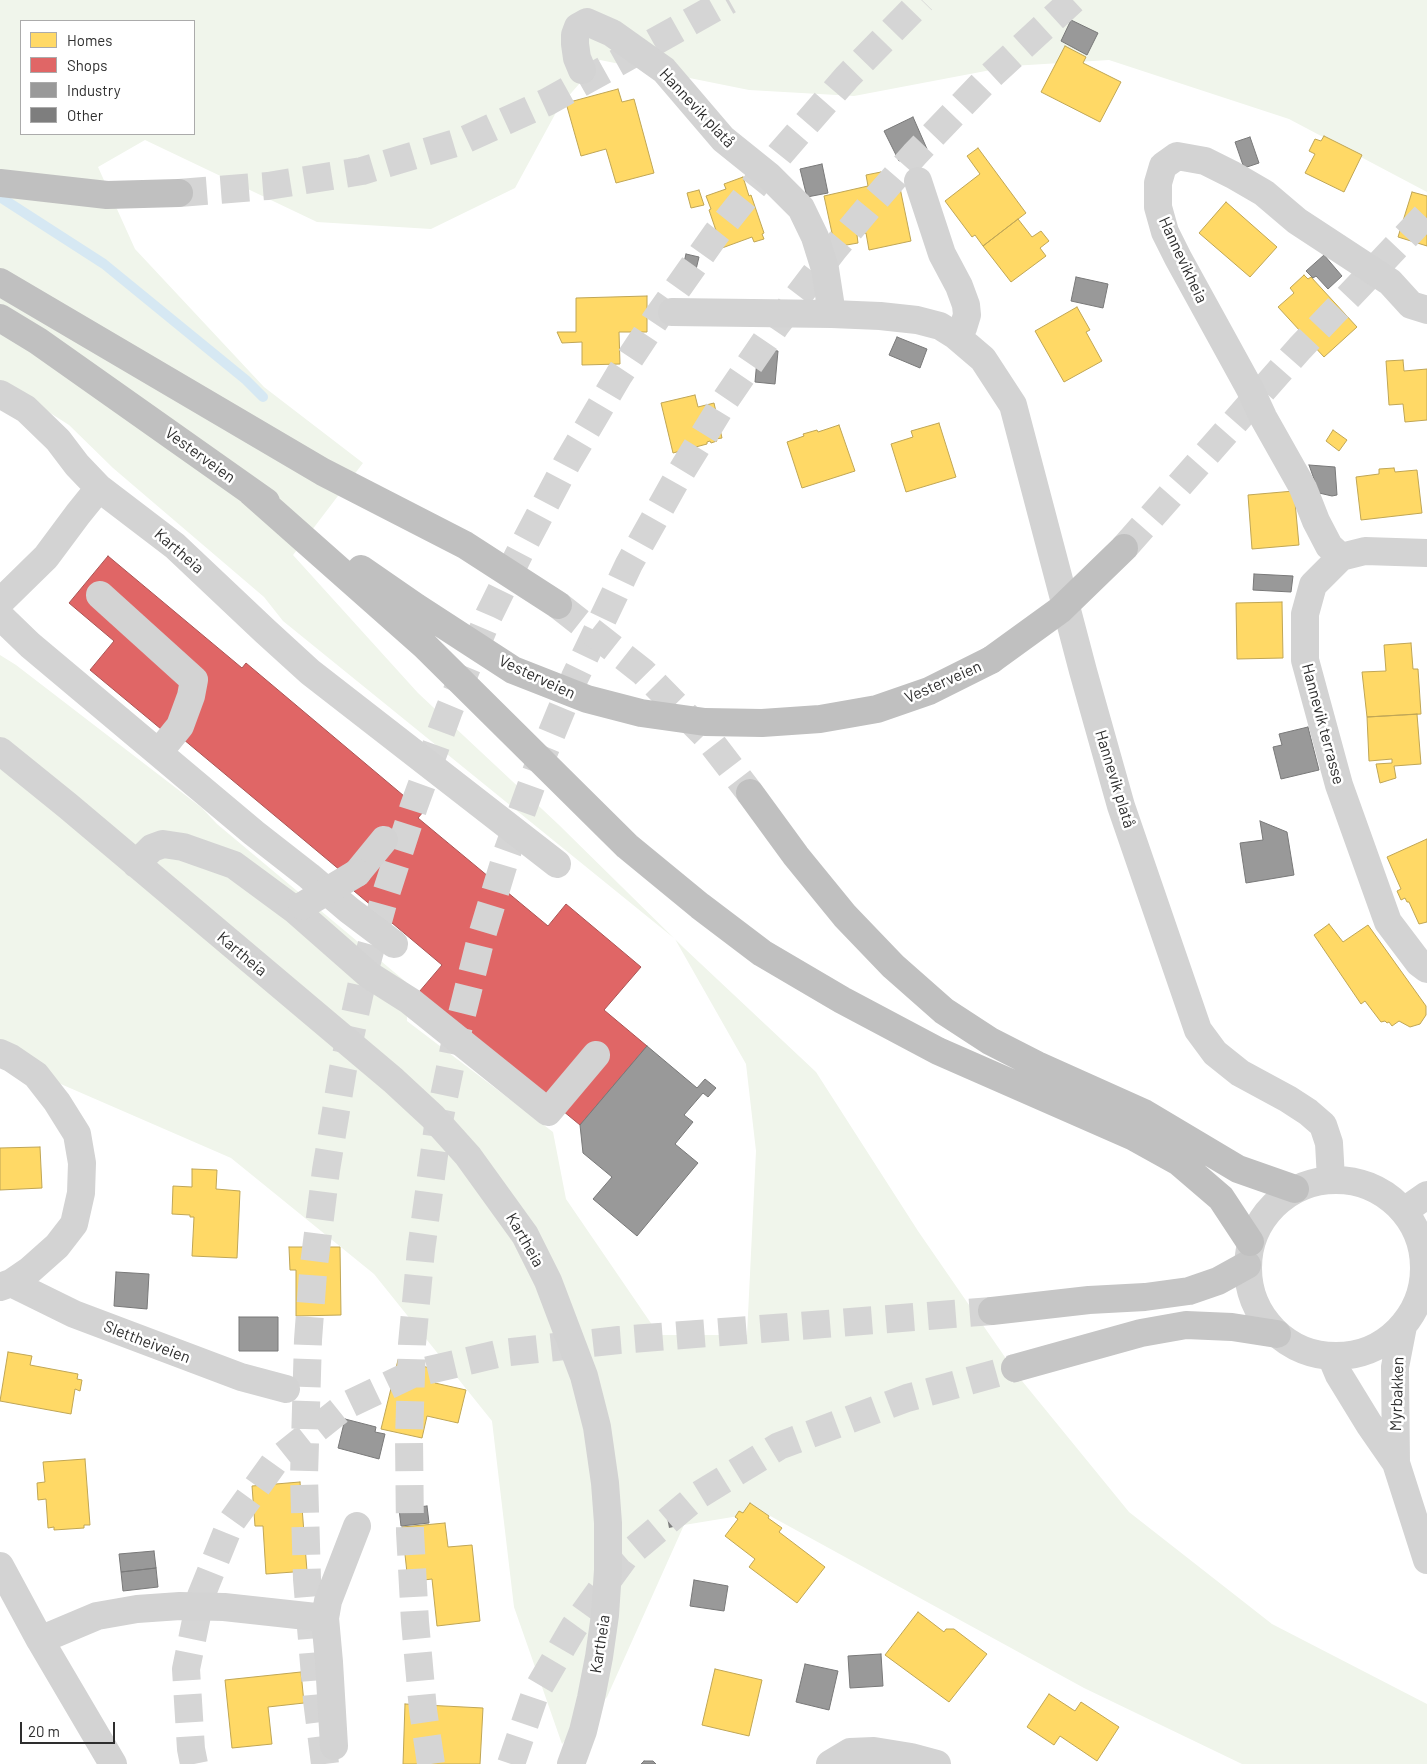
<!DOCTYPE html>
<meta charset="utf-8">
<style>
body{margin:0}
#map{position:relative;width:1427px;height:1764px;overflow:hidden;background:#fff;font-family:Barlow,sans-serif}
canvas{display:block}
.legend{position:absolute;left:20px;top:20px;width:175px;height:115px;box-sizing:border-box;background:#fff;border:1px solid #ababab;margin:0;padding:6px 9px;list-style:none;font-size:15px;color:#2e2e2e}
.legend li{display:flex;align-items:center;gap:10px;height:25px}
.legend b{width:25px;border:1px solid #ababab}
.scale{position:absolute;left:20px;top:1722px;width:95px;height:22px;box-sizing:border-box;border:2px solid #2e2e2e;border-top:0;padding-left:6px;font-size:15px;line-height:18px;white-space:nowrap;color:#2e2e2e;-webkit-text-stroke:4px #fff;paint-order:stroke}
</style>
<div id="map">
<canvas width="1427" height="1764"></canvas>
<ul class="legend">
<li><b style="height:14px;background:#ffd966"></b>Homes</li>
<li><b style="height:14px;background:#e06666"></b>Shops</li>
<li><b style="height:14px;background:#999"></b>Industry</li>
<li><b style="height:14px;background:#7e7e7e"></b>Other</li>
</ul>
<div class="scale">20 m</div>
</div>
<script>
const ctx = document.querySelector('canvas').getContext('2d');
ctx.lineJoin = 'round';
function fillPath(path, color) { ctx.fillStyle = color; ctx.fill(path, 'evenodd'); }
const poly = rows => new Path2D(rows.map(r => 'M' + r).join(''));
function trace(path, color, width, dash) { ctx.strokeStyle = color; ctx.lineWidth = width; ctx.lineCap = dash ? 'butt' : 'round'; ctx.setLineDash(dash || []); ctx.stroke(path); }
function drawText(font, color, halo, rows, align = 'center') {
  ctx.font = font + ' Barlow,sans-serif'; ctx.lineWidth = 5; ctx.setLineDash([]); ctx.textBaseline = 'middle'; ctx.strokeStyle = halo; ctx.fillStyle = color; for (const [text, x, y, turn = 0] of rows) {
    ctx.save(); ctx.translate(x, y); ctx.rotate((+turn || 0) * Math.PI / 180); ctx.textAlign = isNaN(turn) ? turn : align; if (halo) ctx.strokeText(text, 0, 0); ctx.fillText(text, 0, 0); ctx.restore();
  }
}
fillPath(poly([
 [0,0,1427,0,1427,192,1289,119,1109,60,1012,66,854,96,749,90,600,60,559,107,515,188,431,229,317,222,145,140,98,167,135,249,264,387,363,463,293,555,418,693,558,824,684,948,816,1072,918,1231,1018,1376,1129,1512,1272,1624,1427,1704,1427,1764,1242,1764,1084,1688,763,1512,684,1525,607,1697,562,1744,514,1607,492,1421,374,1274,231,1158,63,1085,0,1056,0,655,16,665,202,808,217,824,406,982,407,1021,553,1132,566,1199,659,1335,747,1335,756,1151,746,1064,675,939,283,621,264,597,113,468,69,425,0,381],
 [21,21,194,21,194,134,21,134]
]), '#f0f5eb');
const homes = poly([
 [1065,46,1086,57,1083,63,1121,82,1100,122,1041,92,1065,46],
 [618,89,622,102,634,99,654,173,616,183,606,149,581,156,566,103,618,89],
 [1324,136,1362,155,1344,192,1305,173,1315,154,1309,151,1315,139,1321,141,1324,136],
 [978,148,1026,213,983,246,975,235,972,237,945,201,980,174,967,156,978,148],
 [881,172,885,186,899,183,911,241,869,250,866,233,857,235,858,243,835,247,824,196,868,186,866,175,881,172],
 [743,177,749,196,751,195,764,233,762,234,764,239,754,242,752,237,722,248,709,210,711,209,706,196,726,189,724,184,743,177],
 [699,190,704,205,691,208,687,193,699,190],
 [1412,192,1427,196,1427,246,1398,237,1412,192],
 [1226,202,1277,247,1250,277,1199,233,1226,202],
 [1018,219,1032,237,1041,231,1049,241,1040,248,1046,256,1011,282,983,246,1018,219],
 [1304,275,1308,279,1311,277,1357,327,1324,357,1278,307,1294,293,1290,288,1304,275],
 [647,296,647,332,619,332,620,364,582,365,582,342,562,343,557,332,576,332,576,298,647,296],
 [1077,307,1090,330,1086,332,1102,361,1064,382,1035,331,1077,307],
 [1403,360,1404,371,1427,369,1427,420,1405,422,1403,404,1389,405,1386,361,1403,360],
 [695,395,698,407,714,403,722,438,716,439,717,441,711,443,710,441,707,442,707,444,673,453,661,403,695,395],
 [939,423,956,477,906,492,891,444,913,437,911,431,939,423],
 [839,425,855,471,802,488,787,442,804,436,803,434,817,430,818,432,839,425],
 [1333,430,1347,440,1339,451,1326,441,1333,430],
 [1394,468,1395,472,1417,470,1422,513,1361,520,1356,477,1379,474,1379,469,1394,468],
 [1294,491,1299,545,1252,549,1248,495,1294,491],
 [1282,602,1283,658,1237,659,1236,603,1282,602],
 [1411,643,1413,669,1418,669,1421,714,1367,717,1362,672,1386,671,1384,645,1411,643],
 [1417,714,1421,764,1394,766,1396,778,1380,783,1376,764,1392,763,1392,759,1369,761,1367,717,1417,714],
 [1427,839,1427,922,1419,924,1409,902,1407,902,1405,898,1401,900,1397,891,1401,889,1387,857,1427,839],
 [1329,924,1343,942,1368,925,1426,1006,1426,1015,1420,1024,1410,1027,1399,1021,1392,1026,1389,1022,1387,1023,1385,1021,1381,1022,1365,1001,1361,1004,1314,935,1329,924],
 [40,1147,42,1188,0,1190,0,1148,40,1147],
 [192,1169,217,1170,216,1189,240,1191,237,1258,192,1256,194,1217,190,1217,190,1215,172,1214,173,1186,192,1187,192,1169],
 [289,1247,340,1247,341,1315,296,1316,296,1270,290,1270,289,1247],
 [8,1352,32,1356,30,1365,78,1374,77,1379,82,1380,80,1391,75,1389,71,1414,0,1401,8,1352],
 [398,1360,438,1370,435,1383,466,1390,458,1423,427,1416,422,1438,381,1429,398,1360],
 [85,1459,90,1525,84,1525,84,1528,54,1530,54,1527,48,1528,46,1499,38,1500,37,1483,45,1482,43,1462,85,1459],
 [300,1482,307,1571,266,1574,263,1526,255,1526,252,1486,300,1482],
 [750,1503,769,1516,768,1518,782,1528,779,1532,825,1567,797,1603,749,1567,755,1559,725,1536,738,1519,735,1517,739,1511,743,1513,750,1503],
 [445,1523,448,1547,472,1545,480,1621,437,1626,432,1579,408,1582,402,1527,445,1523],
 [918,1612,944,1632,946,1629,954,1629,987,1654,949,1702,885,1655,918,1612],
 [715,1669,762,1680,749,1736,702,1725,715,1669],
 [301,1672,304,1703,268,1707,272,1744,232,1748,225,1680,301,1672],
 [1049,1694,1075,1711,1081,1702,1119,1727,1097,1761,1060,1736,1054,1745,1027,1727,1049,1694],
 [405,1704,483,1708,480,1764,403,1764,405,1704]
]);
fillPath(homes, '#ffd966');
trace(homes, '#c0a655', 1);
const shops = poly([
 [108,556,242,668,246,663,423,812,418,818,548,926,566,904,641,967,604,1010,647,1046,580,1125,419,992,442,965,354,891,359,886,183,739,179,744,90,670,114,641,69,603,108,556]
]);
fillPath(shops, '#e06666');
trace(shops, '#ab5555', 1);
const industry = poly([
 [1071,20,1098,33,1087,55,1061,41,1071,20],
 [913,117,927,149,899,161,884,131,913,117],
 [1250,137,1259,163,1244,168,1235,142,1250,137],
 [822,164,828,193,807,197,800,169,822,164],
 [686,254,699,257,693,282,680,279,686,254],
 [1324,255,1342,276,1328,289,1316,276,1313,278,1306,271,1324,255],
 [1076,277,1108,284,1103,308,1071,301,1076,277],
 [897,337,927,349,920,368,889,355,897,337],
 [758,349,778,351,775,384,755,382,758,349],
 [1309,465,1335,467,1337,495,1332,496,1319,493,1309,465],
 [1254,574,1293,576,1291,592,1253,590,1254,574],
 [1308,727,1319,770,1281,779,1273,747,1282,745,1279,734,1308,727],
 [1260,821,1287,832,1294,875,1246,883,1240,843,1263,840,1260,821],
 [647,1046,697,1088,705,1079,716,1088,708,1097,703,1093,684,1115,693,1122,675,1144,698,1163,637,1236,593,1199,612,1177,583,1153,580,1125,647,1046],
 [116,1272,149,1274,147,1309,114,1306,116,1272],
 [239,1317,278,1317,278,1351,239,1351,239,1317],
 [345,1419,376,1427,375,1432,385,1434,379,1459,338,1448,345,1419],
 [427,1506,429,1523,401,1526,399,1509,427,1506],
 [154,1551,156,1568,121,1572,119,1554,154,1551],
 [156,1568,158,1587,123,1591,121,1572,156,1568],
 [694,1580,728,1586,724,1611,690,1606,694,1580],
 [881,1654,883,1686,850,1688,848,1656,881,1654],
 [805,1664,838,1671,829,1710,796,1702,805,1664],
 [644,1761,653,1761,656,1764,641,1764,644,1761]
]);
fillPath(industry, '#999');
trace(industry, '#797979', 1);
trace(poly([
 [0,197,104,264,246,380,263,397]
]), '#d6e8f3', 10);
fillPath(poly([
 [678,1509,682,1525,669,1528,666,1512]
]), '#7e7e7e');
trace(poly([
 [194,1764,191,1749,186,1669,201,1596,230,1524,274,1463,345,1406,412,1374,502,1353,619,1340,992,1311],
 [325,1764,317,1700,307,1579,304,1477,308,1340,313,1273,326,1170,343,1069,365,969,383,903,414,806,449,710,489,615,519,554,567,463,619,375,660,313,716,234,780,154,847,77,922,0],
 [431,1764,423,1710,415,1622,410,1532,409,1438,412,1344,421,1250,438,1126,457,1034,480,942,507,853,539,764,575,677,629,564,675,482,724,402,777,324,834,249,874,201,915,154,985,81,1073,0],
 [511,1764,535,1694,574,1627,624,1558,697,1496,779,1446,907,1398,1015,1368]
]), '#d5d5d5', 28, [28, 14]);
trace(poly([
 [179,193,268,186,362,171,462,141,547,102,729,0],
 [1124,548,1300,348,1427,214],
 [558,605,643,672,707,737,750,793]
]), '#d5d5d5', 28, [28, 14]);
trace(poly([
 [582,70,577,58,575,44,575,35,578,27,587,22,612,33,664,70,723,139,769,176,801,208,815,237,825,269,832,314],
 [918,181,942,254,959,286,966,305,967,315,963,328,956,336],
 [672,312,832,314,880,316,917,320,940,326,956,336,983,359,1013,405,1083,671,1121,806,1198,1030,1215,1053,1240,1073,1288,1099,1308,1112,1323,1125,1329,1143,1331,1179],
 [0,394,26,409,58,440,77,465,99,488,78,514,46,557,0,602],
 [99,488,175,546,265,631,310,672,557,864],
 [1427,553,1365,551,1341,557,1313,585,1305,614,1305,660,1339,785,1388,922,1419,963,1427,969],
 [1341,557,1329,546,1316,521,1303,488,1263,417,1250,389,1178,258,1165,232,1158,207,1158,183,1163,166,1177,156,1205,161,1233,175,1264,193,1297,221,1390,282,1411,305,1427,310],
 [100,595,194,680,191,696,180,726,159,752],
 [0,616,30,645,254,833,309,876,349,910,394,944],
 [0,751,68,806,393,1080,433,1117,468,1156,525,1235,548,1281,584,1376,597,1427,605,1483,608,1523,608,1570,605,1615,599,1657,591,1698,583,1731,571,1764],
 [136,864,152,848,163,844,183,847,234,865,295,910,369,975,410,1001,548,1112,596,1055],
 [357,873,384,840],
 [0,1053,11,1058,36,1075,57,1102,77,1134,82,1163,81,1193,74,1224,57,1246,30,1270,11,1283],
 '1248 1268a88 88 0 1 1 176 0a88 88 0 1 1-176 0Z',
 [1404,1211,1427,1195],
 [0,1287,11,1283,74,1314,241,1377,286,1389],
 [1403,1326,1395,1367,1396,1463,1427,1560],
 [1331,1356,1339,1375,1369,1424,1396,1463],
 [0,1566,40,1640,113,1764],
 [325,1618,328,1601,357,1526],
 [40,1640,97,1616,137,1609,180,1606,224,1607,325,1618,329,1662,334,1746],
 [830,1764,850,1752,874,1751,911,1757,937,1764]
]), '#d3d3d3', 28);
trace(poly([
 [992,1311,1089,1300,1145,1297,1189,1291,1218,1281,1247,1265],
 [1015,1368,1141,1333,1186,1325,1232,1327,1277,1334]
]), '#c6c6c6', 28);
trace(poly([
 [0,183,107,195,179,193],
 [0,282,323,472,465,545,558,605],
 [0,318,38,341,266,502],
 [251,492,425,646,627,846,700,906,762,953,842,1000,938,1051,1134,1137,1179,1162,1221,1198,1250,1242],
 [361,569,416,607,513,670,587,699,641,713,705,722,762,723,820,719,877,709,929,691,991,660],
 [750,793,796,856,845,916,893,966,944,1011,990,1041,1037,1065,1144,1113,1238,1169,1295,1189]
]), '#c0c0c0', 28);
trace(poly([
 [302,906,357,873]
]), '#d3d3d3', 28);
trace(poly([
 [991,660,1060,610,1124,548]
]), '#c0c0c0', 28);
drawText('16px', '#2e2e2e', '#fff', [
 ["Hannevik platå",697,108,47],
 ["Hannevikheia",1183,260,65],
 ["Vesterveien",200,455,36],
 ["Kartheia",179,551,41],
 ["Vesterveien",537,677,25],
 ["Vesterveien",943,682,-24],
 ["Hannevik terrasse",1323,724,75],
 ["Hannevik platå",1115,779,73],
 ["Kartheia",242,954,40],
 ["Kartheia",525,1240,60],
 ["Slettheiveien",147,1342,21],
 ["Myrbakken",1397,1394,-88],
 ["Kartheia",600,1644,-81]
]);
</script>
